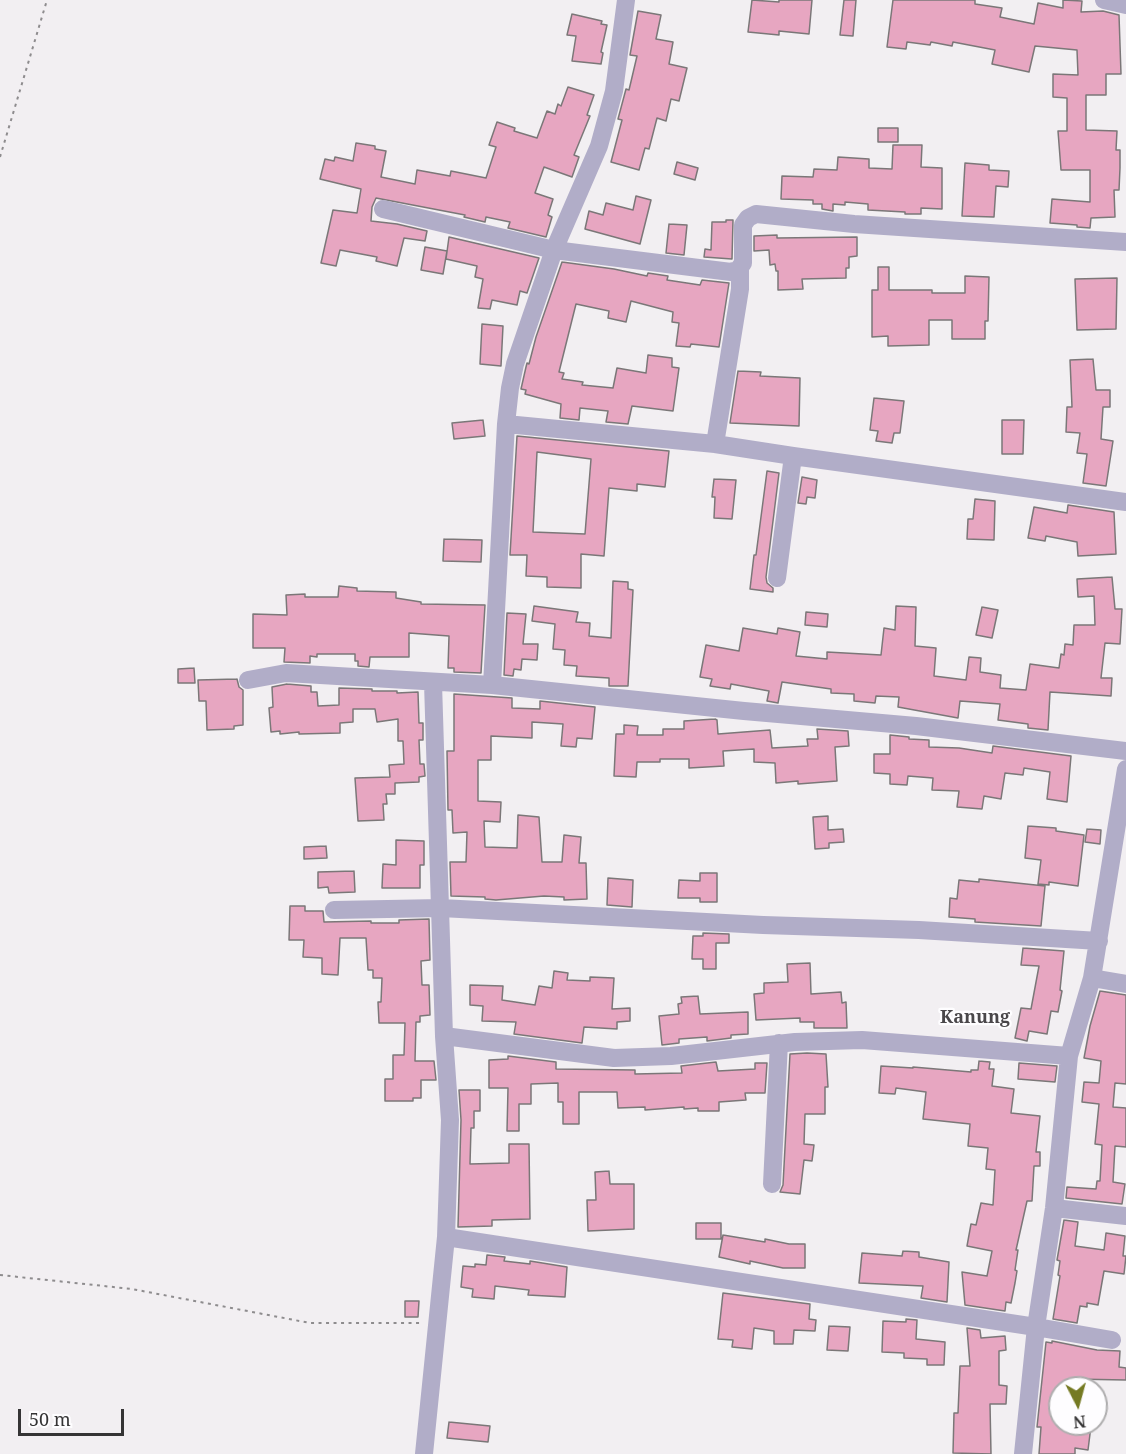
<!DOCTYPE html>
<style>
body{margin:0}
#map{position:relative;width:1126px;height:1454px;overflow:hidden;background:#f2eff2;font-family:"Noto Serif",serif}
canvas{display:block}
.north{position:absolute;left:1048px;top:1376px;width:60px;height:60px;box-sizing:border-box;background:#fefdff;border:2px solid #aeadae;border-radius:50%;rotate:174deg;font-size:16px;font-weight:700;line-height:24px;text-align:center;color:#353435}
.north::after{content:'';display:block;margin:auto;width:21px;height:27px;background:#757a23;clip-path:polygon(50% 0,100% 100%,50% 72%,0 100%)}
.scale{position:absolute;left:18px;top:1409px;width:106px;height:27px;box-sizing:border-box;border:3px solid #353435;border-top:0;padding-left:8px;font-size:18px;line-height:21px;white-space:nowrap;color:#353435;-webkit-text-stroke:4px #fefdff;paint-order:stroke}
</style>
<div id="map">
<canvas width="1126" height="1454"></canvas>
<div class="north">N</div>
<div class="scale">50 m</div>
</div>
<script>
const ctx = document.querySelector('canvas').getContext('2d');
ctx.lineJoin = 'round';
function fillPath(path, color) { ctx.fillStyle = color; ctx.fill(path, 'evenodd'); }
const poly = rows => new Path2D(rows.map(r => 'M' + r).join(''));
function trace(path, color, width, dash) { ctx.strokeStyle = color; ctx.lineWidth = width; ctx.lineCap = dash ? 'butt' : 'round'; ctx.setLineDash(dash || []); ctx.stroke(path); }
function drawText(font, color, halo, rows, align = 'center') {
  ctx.font = font + ' "Noto Serif",serif'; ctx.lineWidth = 4.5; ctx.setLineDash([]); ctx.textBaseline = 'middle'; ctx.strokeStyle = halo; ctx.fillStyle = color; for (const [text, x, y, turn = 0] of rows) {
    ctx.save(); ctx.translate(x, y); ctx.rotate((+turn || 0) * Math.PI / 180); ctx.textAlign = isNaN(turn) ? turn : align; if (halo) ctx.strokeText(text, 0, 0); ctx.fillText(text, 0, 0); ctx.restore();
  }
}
const building = poly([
 [752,0,779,2,779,0,812,0,809,34,779,31,779,35,748,32,752,0],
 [844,0,856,0,853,36,840,35,844,0],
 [893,0,975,0,975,4,1002,8,1000,17,1034,24,1038,3,1063,8,1063,0,1082,1,1081,12,1103,11,1119,15,1121,74,1106,74,1106,95,1086,95,1086,130,1117,131,1116,150,1120,150,1120,168,1119,190,1114,190,1115,217,1091,218,1090,228,1077,227,1077,225,1050,223,1052,199,1090,202,1090,170,1061,170,1058,131,1067,131,1067,98,1053,97,1053,74,1078,75,1077,50,1035,46,1029,72,992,64,995,50,953,42,952,46,931,42,930,45,907,42,906,49,887,47,893,0],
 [638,11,661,15,656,39,673,42,669,64,687,68,679,101,671,99,666,121,657,118,649,149,645,148,639,170,611,162,622,120,618,119,626,89,629,90,637,56,630,55,638,11],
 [572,14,602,21,601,24,607,25,601,52,603,53,601,64,572,61,576,36,567,35,572,14],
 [568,87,594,95,587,115,590,116,574,155,579,157,572,177,544,167,535,193,553,199,548,215,552,217,546,237,508,228,510,222,486,217,485,222,464,217,465,215,376,198,372,207,371,221,397,224,427,231,425,241,404,238,397,266,376,261,377,257,340,250,336,266,321,263,333,210,357,213,361,189,320,179,325,159,334,161,335,157,353,161,356,143,375,146,375,149,386,151,381,177,415,184,417,170,450,176,451,171,486,178,496,147,489,145,497,122,515,128,514,131,537,138,547,111,555,114,558,104,561,106,568,87],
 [878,128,898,128,898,142,878,142,878,128],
 [893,145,922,145,921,167,942,168,942,209,921,208,921,214,905,214,905,212,868,210,868,204,845,202,845,205,833,204,833,211,822,209,822,204,813,204,813,200,781,199,782,176,813,177,814,169,837,170,838,157,869,159,869,168,892,169,893,145],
 [677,162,698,168,695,180,674,174,677,162],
 [965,163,989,165,989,170,1009,171,1008,187,996,186,994,217,962,216,965,163],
 [636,196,651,200,640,244,585,229,589,211,603,215,606,203,633,210,636,196],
 [726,220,733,220,732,259,704,257,705,249,711,250,712,222,726,222,726,220],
 [669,224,687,225,684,255,666,253,669,224],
 [777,235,777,238,857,237,857,256,849,257,849,268,846,268,846,278,802,279,803,289,778,290,778,271,776,271,775,264,770,265,769,250,754,251,754,236,777,235],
 [449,237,539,258,527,293,520,291,517,305,492,300,490,309,478,308,483,279,475,277,477,266,446,259,449,237],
 [425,247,447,251,443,274,421,270,425,247],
 [562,262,614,269,647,276,648,273,668,276,667,280,700,285,702,280,729,283,719,347,691,344,690,347,676,346,679,323,672,322,673,312,631,301,626,322,608,318,609,311,576,304,559,372,564,373,562,379,583,382,582,385,613,388,617,368,646,373,648,355,672,358,672,367,679,368,673,411,632,406,628,424,606,422,608,411,580,408,579,420,560,418,561,404,525,394,526,390,521,389,526,367,527,363,529,364,536,337,562,262],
 [878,267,889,267,889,290,932,290,932,293,965,293,965,276,989,277,988,321,985,321,985,339,952,339,952,320,929,320,929,345,888,346,888,336,872,337,872,290,878,290,878,267],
 [1117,278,1116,329,1077,330,1075,279,1117,278],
 [482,324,503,326,501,366,480,364,482,324],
 [1093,359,1096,390,1110,390,1110,407,1103,407,1101,439,1113,441,1106,486,1083,483,1087,454,1077,453,1080,433,1066,432,1067,407,1072,407,1070,360,1093,359],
 [738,371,761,372,760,376,800,378,799,426,730,423,738,371],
 [874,398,904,401,900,433,894,433,892,443,876,441,878,431,870,430,874,398],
 [483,420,485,436,454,439,452,423,483,420],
 [1002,420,1024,420,1023,454,1002,454,1002,420],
 [517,436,669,451,665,487,637,484,637,491,609,488,604,556,581,554,581,588,547,587,547,577,526,576,527,555,510,555,517,436],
 [537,452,591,459,585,534,533,532,537,452],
 [767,471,779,473,766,577,767,583,773,588,773,592,750,589,754,555,756,555,767,471],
 [802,477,817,480,815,498,807,497,806,504,798,503,802,477],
 [714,479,736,480,732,519,714,518,715,497,712,497,714,479],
 [975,499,995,501,994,540,967,539,968,519,973,519,975,499],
 [1068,505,1114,512,1116,554,1078,556,1077,542,1046,536,1045,541,1028,538,1034,507,1067,513,1068,505],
 [444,539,482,540,481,562,443,561,444,539],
 [1112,577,1115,609,1122,609,1120,644,1105,643,1101,678,1112,678,1111,696,1050,692,1048,730,1028,728,1028,724,998,720,1000,704,960,701,958,718,898,707,899,697,876,696,875,703,854,701,854,694,831,693,831,689,782,682,778,703,767,701,769,691,731,684,730,689,710,686,712,679,700,677,706,645,739,651,743,628,777,634,778,628,800,632,796,656,827,659,827,652,881,655,884,628,895,630,896,606,916,607,915,646,936,648,934,676,966,680,969,657,981,658,980,672,1001,675,1000,688,1026,690,1030,664,1059,668,1061,654,1064,655,1065,644,1073,645,1074,625,1095,625,1094,596,1078,597,1077,579,1112,577],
 [613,581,628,582,628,589,633,590,628,686,609,686,609,678,576,676,577,666,564,665,565,650,553,649,555,624,532,621,534,606,578,612,576,622,590,623,589,636,611,638,613,581],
 [339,586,357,588,357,591,396,592,396,598,421,602,421,604,485,605,481,673,454,672,454,668,448,668,449,636,409,633,409,657,370,657,369,667,358,666,358,661,355,661,355,654,317,654,317,657,310,656,310,663,284,662,285,648,253,648,253,614,287,615,286,595,305,594,305,597,338,597,339,586],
 [982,607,998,610,992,638,976,635,982,607],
 [806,612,828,614,827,627,805,625,806,612],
 [507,613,526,614,523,644,538,644,537,660,522,659,521,670,514,669,513,676,504,675,507,613],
 [194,668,195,683,178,683,178,669,194,668],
 [237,679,239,687,243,690,243,725,234,726,234,729,207,730,206,701,199,701,198,680,237,679],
 [287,684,311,686,311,692,317,692,318,706,339,705,339,688,372,689,372,691,397,691,397,693,418,692,419,723,423,723,423,740,419,740,420,764,424,764,425,776,419,777,419,782,395,783,395,794,386,794,387,804,383,804,384,820,358,821,355,778,390,777,389,765,404,764,403,741,398,741,398,719,377,722,375,709,353,709,353,722,340,723,340,733,299,734,299,732,280,734,280,731,271,732,269,708,273,707,272,687,287,684],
 [454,694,512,698,512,708,540,709,540,701,595,707,592,739,577,738,576,747,561,746,563,724,532,722,532,738,491,736,491,760,478,760,478,801,501,802,500,822,484,821,485,847,517,848,518,815,539,817,542,862,562,862,564,835,581,837,579,863,586,863,587,899,564,900,564,897,544,896,496,900,485,899,485,897,451,896,450,862,466,862,467,832,453,833,452,810,448,810,447,751,454,751,454,694],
 [715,719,717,720,718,734,770,730,772,748,808,746,807,739,818,739,817,729,848,731,849,746,835,747,837,781,798,784,798,781,776,783,775,763,754,762,754,749,723,751,724,766,689,768,689,759,660,759,660,762,637,762,636,777,614,776,616,734,624,734,624,725,638,726,637,735,663,735,663,729,684,729,684,721,715,719],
 [890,735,909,737,909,739,929,740,929,747,959,748,992,753,993,746,1071,756,1067,802,1047,799,1050,772,1024,768,1023,775,1005,773,1001,799,984,796,982,809,957,807,959,791,932,790,933,778,908,776,907,785,890,784,890,774,874,773,874,754,890,754,890,735],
 [828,816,828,830,843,829,844,842,829,843,829,848,815,849,813,817,828,816],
 [1028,826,1056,828,1056,831,1084,835,1078,886,1049,882,1049,885,1038,884,1041,860,1025,858,1028,826],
 [1087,829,1101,830,1100,844,1085,842,1087,829],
 [396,840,424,841,424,865,420,865,420,888,382,888,383,864,396,865,396,840],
 [326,846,327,858,304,859,304,847,326,846],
 [354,871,355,892,329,893,328,887,318,888,318,872,354,871],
 [700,873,717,873,717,902,700,902,700,898,678,898,679,880,700,881,700,873],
 [608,878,633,880,632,907,607,905,608,878],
 [979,879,1045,886,1041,926,975,922,975,919,949,917,950,898,957,899,959,880,979,882,979,879],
 [290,906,305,906,305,911,323,911,324,922,371,921,371,923,399,923,399,920,429,919,430,960,421,961,422,985,429,985,430,1015,420,1016,420,1022,416,1022,415,1061,434,1061,436,1080,421,1080,421,1098,413,1098,413,1101,385,1101,385,1079,393,1079,393,1055,404,1055,405,1023,379,1023,378,1002,381,1002,382,978,373,978,373,970,368,970,366,938,340,938,338,975,322,974,322,958,303,957,304,940,289,940,290,906],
 [703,933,729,934,729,943,716,943,716,969,703,969,703,959,692,959,693,936,703,936,703,933],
 [1023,948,1064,951,1060,990,1062,991,1058,1012,1051,1011,1047,1034,1029,1031,1027,1041,1015,1038,1021,1008,1031,1009,1039,966,1021,965,1023,948],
 [810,963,811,994,841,992,842,1003,846,1002,847,1028,814,1028,814,1022,800,1022,800,1018,756,1020,754,994,764,993,764,983,788,982,787,964,810,963],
 [554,971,568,973,567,980,590,981,590,977,614,978,612,1009,630,1008,630,1021,617,1022,617,1029,584,1027,582,1043,514,1034,516,1022,482,1021,483,1006,470,1005,470,985,503,986,502,1000,535,1005,539,986,552,988,554,971],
 [1100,991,1126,995,1126,1084,1115,1083,1113,1107,1126,1108,1126,1147,1115,1146,1113,1182,1125,1184,1122,1204,1066,1198,1067,1187,1096,1189,1097,1181,1100,1181,1102,1145,1095,1144,1099,1104,1082,1102,1084,1082,1099,1083,1101,1061,1084,1058,1090,1026,1100,991],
 [698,996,700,1014,748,1012,748,1034,731,1035,731,1038,707,1041,707,1037,679,1039,679,1043,662,1045,659,1016,679,1014,678,1004,682,1003,681,997,698,996],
 [807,1053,826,1054,828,1087,825,1087,825,1114,805,1114,804,1144,814,1145,812,1161,804,1160,800,1194,780,1192,783,1185,790,1054,807,1053],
 [508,1056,556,1062,556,1069,635,1070,635,1074,682,1073,681,1066,716,1062,718,1071,755,1069,755,1063,767,1063,765,1093,745,1093,746,1100,719,1102,719,1111,698,1111,698,1108,684,1109,684,1107,645,1110,645,1107,618,1108,617,1092,579,1092,579,1124,563,1124,563,1102,558,1102,558,1083,531,1084,531,1104,519,1104,519,1131,507,1131,508,1088,489,1088,489,1060,508,1059,508,1056],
 [979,1061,990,1062,989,1069,994,1069,992,1086,1014,1089,1011,1113,1040,1116,1036,1152,1040,1152,1040,1166,1034,1166,1032,1201,1027,1201,1016,1250,1018,1250,1015,1270,1017,1271,1015,1283,1011,1303,1006,1302,1005,1311,965,1305,962,1272,987,1276,992,1251,967,1246,971,1224,976,1225,981,1203,993,1205,995,1170,986,1169,988,1148,968,1146,970,1124,923,1119,926,1092,896,1088,895,1094,879,1093,881,1066,913,1068,913,1067,971,1072,971,1070,978,1070,979,1061],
 [1019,1063,1057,1066,1055,1082,1018,1079,1019,1063],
 [459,1090,480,1090,480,1111,474,1111,474,1128,471,1128,470,1164,509,1163,509,1144,529,1144,530,1219,492,1220,492,1226,458,1227,461,1120,459,1090],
 [609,1171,610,1184,634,1184,634,1229,588,1231,587,1200,596,1200,595,1172,609,1171],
 [1064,1220,1078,1222,1075,1246,1104,1250,1106,1233,1125,1236,1123,1256,1126,1256,1124,1274,1104,1271,1098,1305,1087,1303,1087,1307,1080,1306,1077,1323,1053,1319,1060,1276,1058,1275,1060,1261,1057,1260,1064,1220],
 [696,1223,721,1223,721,1239,696,1239,696,1223],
 [723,1235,765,1242,765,1239,789,1244,805,1244,805,1268,783,1268,750,1261,750,1264,719,1257,723,1235],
 [903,1251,919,1252,919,1257,949,1262,947,1302,921,1298,923,1286,859,1283,862,1253,902,1256,903,1251],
 [487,1255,505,1257,504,1261,530,1264,530,1261,567,1267,565,1297,528,1295,529,1290,495,1286,494,1299,472,1297,473,1289,461,1287,463,1266,475,1267,475,1264,486,1265,487,1255],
 [723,1293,810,1304,809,1319,816,1320,815,1331,794,1330,793,1344,774,1344,774,1331,754,1328,752,1349,732,1347,733,1340,718,1339,723,1293],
 [405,1301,419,1301,418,1317,405,1317,405,1301],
 [906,1319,917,1320,916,1339,945,1342,944,1365,927,1365,927,1359,904,1358,904,1353,882,1352,883,1321,906,1322,906,1319],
 [829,1326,850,1327,848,1351,827,1350,829,1326],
 [967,1328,980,1330,981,1338,1005,1336,1006,1350,999,1351,999,1385,1007,1386,1006,1404,990,1404,991,1454,953,1453,954,1413,958,1413,960,1366,970,1366,967,1328],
 [1052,1341,1097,1350,1120,1351,1119,1367,1126,1368,1126,1380,1072,1379,1071,1386,1060,1385,1060,1424,1091,1426,1088,1450,1075,1448,1075,1454,1039,1454,1041,1427,1037,1427,1046,1342,1052,1343,1052,1341],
 [449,1422,490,1426,488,1442,447,1438,449,1422]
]);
fillPath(building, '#e7a6c1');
trace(building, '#7b7778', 1.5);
trace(poly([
 [0,157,47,0],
 [0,1275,132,1289,310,1323,422,1323]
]), '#8e8c8e', 2, [3, 4.5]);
trace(poly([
 [1104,0,1126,5],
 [383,209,554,250,731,272,738,270,743,263,743,225,748,218,756,214,854,224,1126,242],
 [506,424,715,444,793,456,1126,502],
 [715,444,740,289,740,267],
 [777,578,793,456],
 [248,680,286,673,492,685,744,711,916,726,1126,751],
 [492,685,506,424,510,388,515,364,554,250,599,146,614,91,626,0],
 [334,910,441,908,763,925,919,930,1099,941],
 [1092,978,1126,984],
 [444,1036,614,1058,671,1056,795,1042,862,1040,1069,1056],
 [772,1184,779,1043],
 [1054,1208,1126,1216],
 [446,1237,1036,1327,1112,1340],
 [424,1454,446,1237,450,1120,444,1036,433,683],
 [1023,1454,1036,1327,1054,1208,1069,1056,1092,978,1126,769]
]), '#b1adc8', 18);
drawText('bold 18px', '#4a474a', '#fefdff', [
 ["Kanung",975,1018]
]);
</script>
